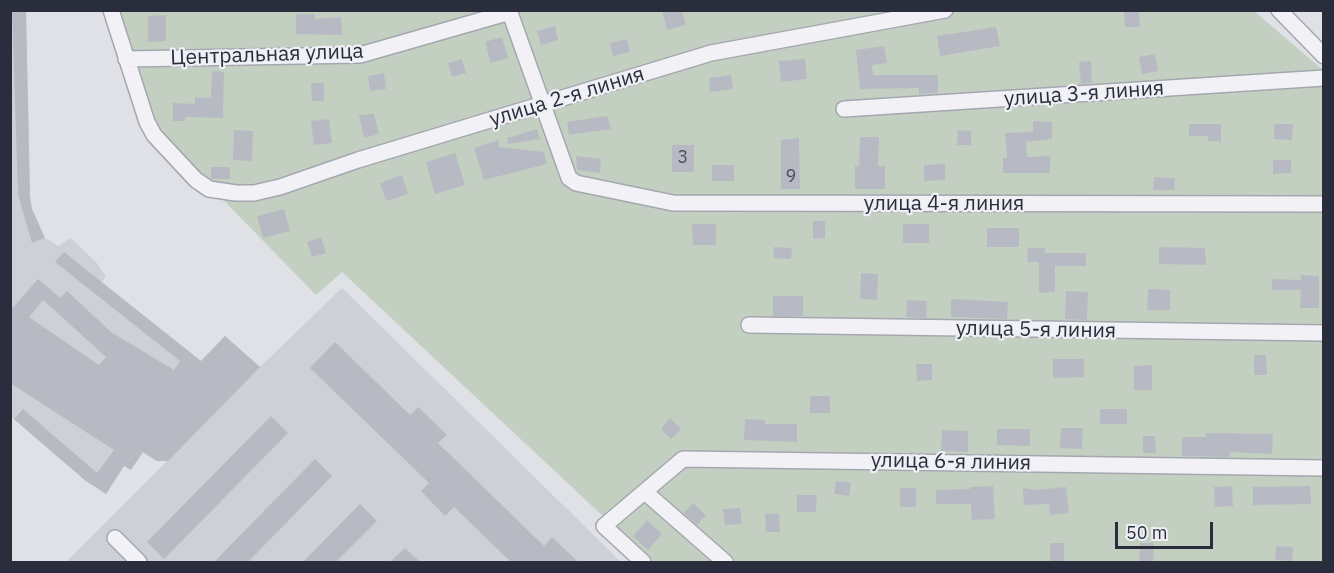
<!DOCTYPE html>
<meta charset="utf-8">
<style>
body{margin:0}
#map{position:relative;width:1334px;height:573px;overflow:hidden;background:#dfe1e7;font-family:"IBM Plex Sans",sans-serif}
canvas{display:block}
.frame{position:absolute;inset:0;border:12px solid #2a2d3c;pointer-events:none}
.scale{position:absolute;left:1115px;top:522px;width:98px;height:27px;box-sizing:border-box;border:3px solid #2a2d3c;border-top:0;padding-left:8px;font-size:18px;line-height:21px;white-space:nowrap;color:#2a2d3c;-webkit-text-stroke:4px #eff0f5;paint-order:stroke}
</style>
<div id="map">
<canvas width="1334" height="573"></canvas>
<div class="frame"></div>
<div class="scale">50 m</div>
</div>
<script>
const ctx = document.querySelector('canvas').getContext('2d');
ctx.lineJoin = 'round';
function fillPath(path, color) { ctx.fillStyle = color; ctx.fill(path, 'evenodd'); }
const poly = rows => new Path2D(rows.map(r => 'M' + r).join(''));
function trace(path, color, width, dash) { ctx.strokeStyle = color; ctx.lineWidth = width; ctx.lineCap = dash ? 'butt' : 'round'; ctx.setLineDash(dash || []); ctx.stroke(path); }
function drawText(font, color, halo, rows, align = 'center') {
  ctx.font = font + ' "IBM Plex Sans",sans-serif'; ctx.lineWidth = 4.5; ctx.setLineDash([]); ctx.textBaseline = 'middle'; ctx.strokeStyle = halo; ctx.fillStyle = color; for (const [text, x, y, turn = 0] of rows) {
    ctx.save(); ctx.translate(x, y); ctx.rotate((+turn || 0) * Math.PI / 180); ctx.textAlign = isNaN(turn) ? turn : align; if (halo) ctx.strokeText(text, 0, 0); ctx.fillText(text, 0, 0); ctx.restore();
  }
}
fillPath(poly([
 [10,11,26,11,30,197,32,209,45,238,58,246,71,238,97,263,106,277,101,283,201,361,225,336,260,367,342,288,621,562,66,562,167,461,157,461,142,452,124,466,106,494,82,478,11,417]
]), '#ced0d8');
fillPath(poly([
 [110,11,1254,11,1323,70,1323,562,652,562,342,272,316,295,156,131]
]), '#c3d0c1');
fillPath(poly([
 [12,10,26,10,30,197,32,209,45,238,32,243,18,195],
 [662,10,682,10,686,25,667,30],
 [1124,10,1139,10,1140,27,1125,27],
 [296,14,315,14,315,19,341,17,342,35,296,34],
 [166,15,166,41,148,42,148,16],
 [555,26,558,40,541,45,537,31],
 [996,27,1000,46,940,56,937,36],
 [502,37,508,58,491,63,485,42],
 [627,39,630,52,613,56,610,43],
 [884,46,887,63,872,65,873,75,938,75,938,93,919,94,919,88,860,89,856,50],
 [1155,54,1158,71,1142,74,1139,57],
 [462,59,466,73,452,77,448,63],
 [805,59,807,79,781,82,779,61],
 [1091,61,1092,83,1081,84,1079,62],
 [212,71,224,72,223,118,185,117,185,121,173,121,173,103,195,104,195,98,211,98],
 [384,73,386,89,370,91,368,76],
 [731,75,733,89,710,92,709,78],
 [311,83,324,83,324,101,312,101],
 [374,114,379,134,364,138,359,115],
 [607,116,611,129,569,135,567,122],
 [329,119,332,143,314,145,311,121],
 [1033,121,1052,122,1052,139,1026,142,1027,157,1050,156,1050,173,1003,173,1003,158,1007,158,1005,133,1033,132],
 [1189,124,1221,124,1221,142,1208,141,1208,136,1189,136],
 [1274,124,1293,124,1292,140,1274,139],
 [537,129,540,139,508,144,507,138],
 [234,130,253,131,252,161,233,160],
 [958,130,971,131,971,145,957,145],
 [860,137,879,137,878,166,885,166,885,189,855,189,855,166,859,166],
 [799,138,800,189,781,189,781,140],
 [499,140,499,147,544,152,547,164,484,180,474,148],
 [672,145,694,145,694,172,672,172],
 [455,153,465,185,435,194,426,162],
 [576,156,601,159,600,173,577,170],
 [1273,160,1291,160,1291,173,1273,174],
 [945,164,945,180,924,181,924,165],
 [712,165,734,165,734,181,712,181],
 [211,167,230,167,230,179,211,179],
 [402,175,408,194,386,201,380,183],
 [1154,177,1175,178,1174,190,1153,190],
 [284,209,290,231,263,238,257,216],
 [813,221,825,221,825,238,813,239],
 [692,224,716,224,716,245,693,245],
 [903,224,929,224,929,243,903,243],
 [987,228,1019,228,1019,247,987,247],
 [321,237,326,253,312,257,307,242],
 [774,247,792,248,791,259,773,258],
 [1159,247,1205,248,1206,265,1159,264],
 [1028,248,1045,248,1045,253,1086,253,1086,266,1055,266,1055,292,1039,293,1039,262,1027,262],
 [64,252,201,361,225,336,260,367,168,461,157,461,143,452,131,470,124,466,106,494,86,481,14,419,23,409,97,473,114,450,10,383,10,311,38,279,60,298,67,291,111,332,174,370,180,361,55,262],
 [43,300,106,357,99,365,29,317],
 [861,273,878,274,877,300,860,299],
 [1301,275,1319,276,1319,308,1300,308,1301,290,1272,290,1272,279,1301,280],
 [1148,289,1170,290,1170,310,1147,310],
 [1066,291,1088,292,1087,320,1065,319],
 [773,296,803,296,803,316,773,316],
 [951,299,1008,302,1007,319,951,317],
 [907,300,927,301,926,318,906,317],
 [335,342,410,415,418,407,447,435,438,443,544,546,552,537,578,562,511,562,454,507,445,516,421,491,429,483,310,368],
 [1254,355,1266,355,1267,375,1254,375],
 [1053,359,1084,359,1084,377,1053,378],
 [916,364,932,364,932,380,917,381],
 [1152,365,1152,390,1134,390,1134,366],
 [810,396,830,396,830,413,810,413],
 [1100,409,1127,409,1127,424,1100,424],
 [271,416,288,433,164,559,147,542],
 [670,418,681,429,671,439,661,429],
 [745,419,765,420,765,424,797,424,797,442,744,440],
 [1061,428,1083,428,1082,449,1060,448],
 [997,429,1030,429,1030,446,997,445],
 [942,430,968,431,968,452,941,451],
 [1206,433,1273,434,1272,454,1230,452,1230,457,1182,456,1182,437,1206,437],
 [1143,436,1155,436,1156,453,1143,453],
 [315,459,332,476,248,562,214,562],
 [836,481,851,483,849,496,834,494],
 [993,486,995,519,972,520,971,504,936,504,936,490,970,489,970,487],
 [1232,486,1233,506,1215,507,1214,487],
 [1310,486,1311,504,1253,505,1253,487],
 [1066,487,1069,513,1050,515,1049,504,1024,505,1023,488,1036,490],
 [900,488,916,488,916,507,900,507],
 [797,495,817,495,816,512,797,512],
 [693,503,706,515,697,525,684,513],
 [360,504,377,521,336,562,303,562],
 [740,508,742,524,725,525,723,509],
 [765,514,779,514,780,532,766,532],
 [647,520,662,534,648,550,633,536],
 [1050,543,1064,543,1064,562,1050,562],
 [1140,543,1154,543,1153,562,1139,562],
 [1276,546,1293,547,1292,561,1275,560],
 [405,548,420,562,390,562]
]), '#b7bac3');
const minor = poly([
 [111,10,147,122,154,135,196,180,209,189,236,193,254,193,280,187,358,160,711,53,945,10],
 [509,10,569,178,576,183,673,203,1324,204],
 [1279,10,1324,56],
 [126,59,360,55,510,12],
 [844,109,1324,78],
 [749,325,1324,333],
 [645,492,725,562],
 [115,538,139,562],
 [643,562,604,526,683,459,1324,468]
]);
trace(minor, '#a5a7b0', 18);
trace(minor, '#f2f2f6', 15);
drawText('18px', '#4d505e', null, [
 ["3",683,158],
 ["9",791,177]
]);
drawText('21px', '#2a2d3c', '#eff0f5', [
 ["Центральная улица",267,55,-2],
 ["улица 3-я линия",1084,94,-4],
 ["улица 2-я линия",567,97,-17],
 ["улица 4-я линия",944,204],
 ["улица 5-я линия",1036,330,1],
 ["улица 6-я линия",951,462,1]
]);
</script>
